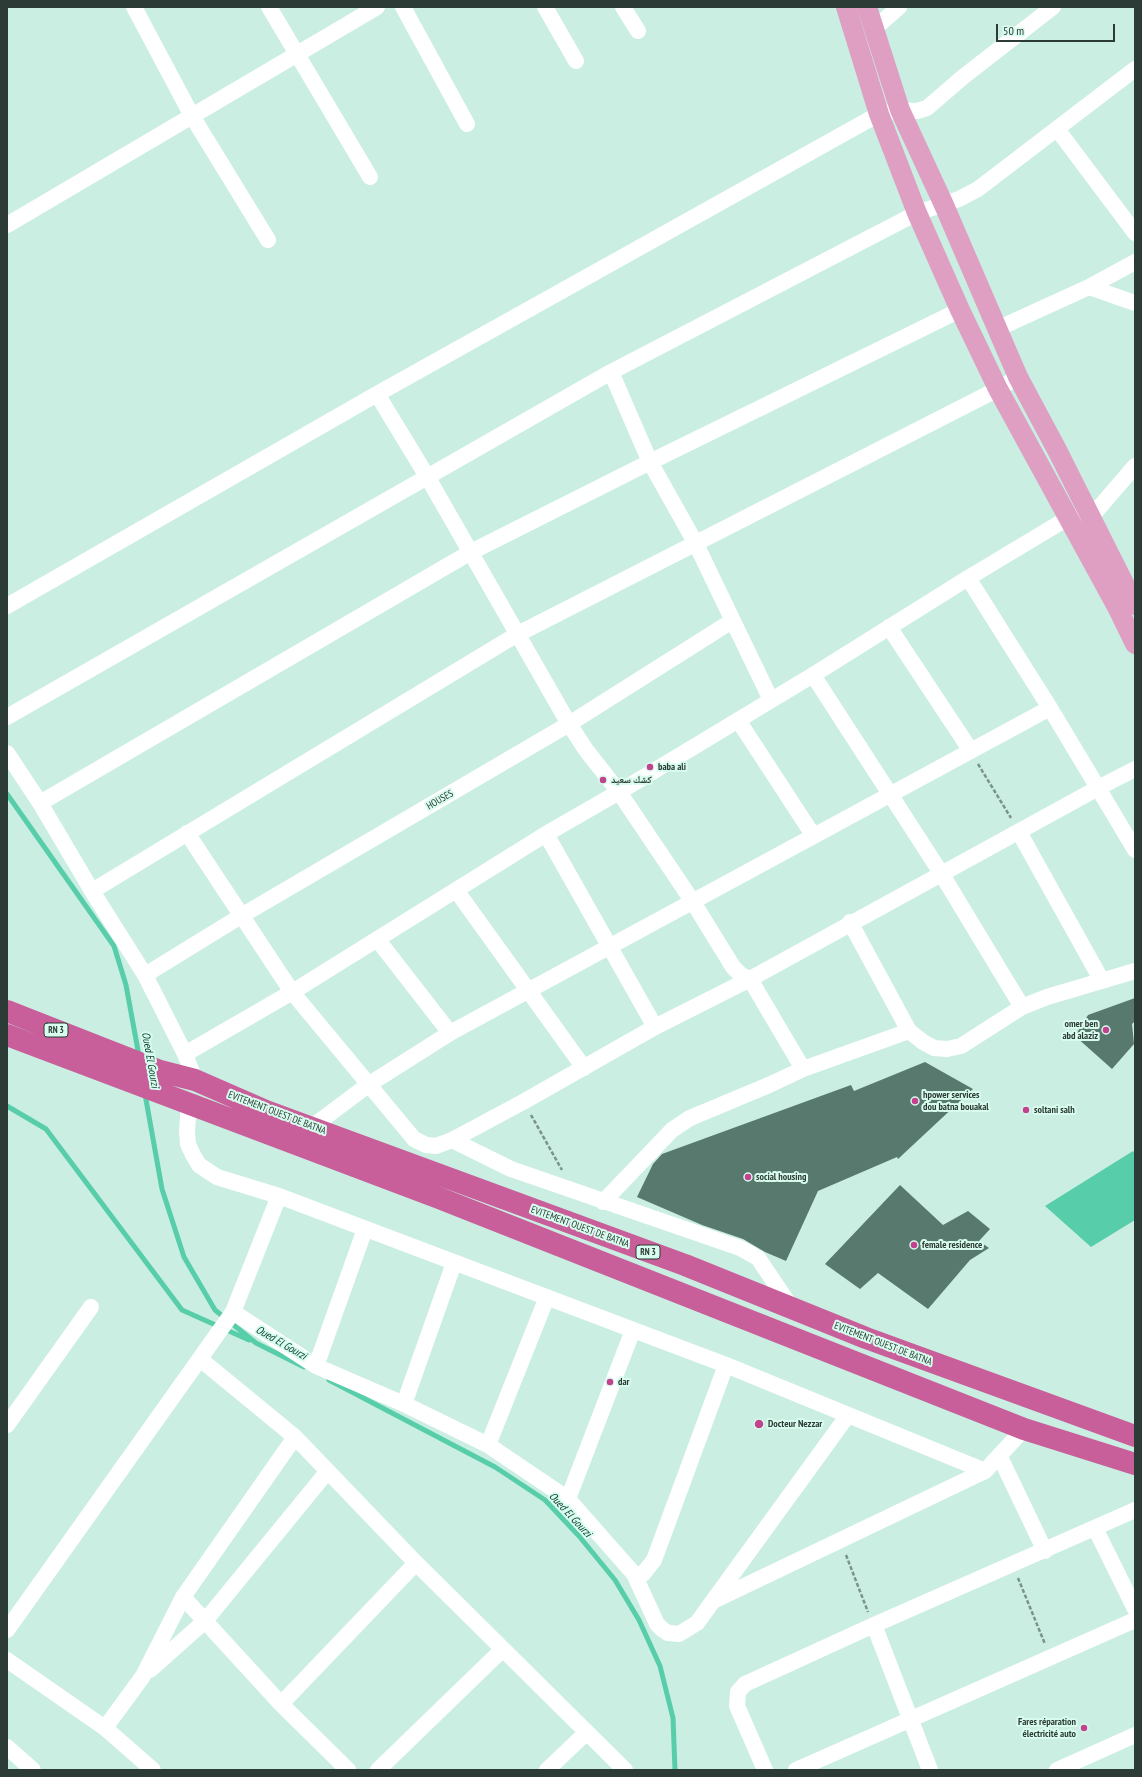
<!DOCTYPE html>
<meta charset="utf-8">
<style>
body{margin:0}
#map{position:relative;width:1142px;height:1777px;overflow:hidden;background:#caeee1;font-family:"PT Sans Narrow",sans-serif}
canvas{display:block}
.frame{position:absolute;inset:0;border:8px solid #2c3b35;pointer-events:none}
.scale{position:absolute;left:996px;top:24px;width:119px;height:18px;box-sizing:border-box;border:2px solid #2c3b35;border-top:0;padding-left:5px;font-size:12px;line-height:14px;white-space:nowrap;color:#2c3b35;-webkit-text-stroke:3px #d8fcee;paint-order:stroke}
</style>
<div id="map">
<canvas width="1142" height="1777"></canvas>
<div class="frame"></div>
<div class="scale">50 m</div>
</div>
<script>
const ctx = document.querySelector('canvas').getContext('2d');
ctx.lineJoin = 'round';
function fillPath(path, color) { ctx.fillStyle = color; ctx.fill(path, 'evenodd'); }
const poly = rows => new Path2D(rows.map(r => 'M' + r).join(''));
function trace(path, color, width, dash) { ctx.strokeStyle = color; ctx.lineWidth = width; ctx.lineCap = dash ? 'butt' : 'round'; ctx.setLineDash(dash || []); ctx.stroke(path); }
function drawText(font, color, halo, rows, align = 'center') {
  ctx.font = font + ' "PT Sans Narrow","Noto Naskh Arabic",sans-serif'; ctx.lineWidth = 4; ctx.setLineDash([]); ctx.textBaseline = 'middle'; ctx.strokeStyle = halo; ctx.fillStyle = color; for (const [text, x, y, turn = 0] of rows) {
    ctx.save(); ctx.translate(x, y); ctx.rotate((+turn || 0) * Math.PI / 180); ctx.textAlign = isNaN(turn) ? turn : align; if (halo) ctx.strokeText(text, 0, 0); ctx.fillText(text, 0, 0); ctx.restore();
  }
}
fillPath(poly([
 [1133,1151,1135,1154,1135,1220,1091,1247,1045,1206]
]), '#58cdaa');
trace(poly([
 [7,794,114,946,126,985,139,1056],
 [145,1094,162,1189,184,1257,215,1310,256,1343,304,1367],
 [7,1106,46,1129,182,1310,249,1340],
 [329,1380,495,1467,545,1500,579,1536,615,1580,639,1620,660,1666,673,1718,675,1770]
]), '#58cdaa', 5);
fillPath(poly([
 [1135,998,1135,1021,1132,1024,1134,1044,1112,1069,1075,1036,1088,1015],
 [925,1062,973,1089,898,1159,897,1157,818,1191,786,1261,765,1252,743,1239,702,1225,637,1197,653,1164,662,1154,851,1085,854,1091],
 [900,1185,943,1225,968,1211,990,1229,979,1241,989,1248,970,1260,928,1309,878,1273,860,1289,825,1264]
]), '#58796d');
trace(poly([
 [978,764,1011,818],
 [531,1115,562,1170],
 [846,1555,868,1612],
 [1018,1578,1045,1644]
]), '#7b948b', 2.5, [4, 2]);
trace(poly([
 [134,7,192,116,268,240],
 [269,7,370,177],
 [403,7,467,124],
 [545,7,576,61],
 [623,7,638,31],
 [874,29,899,7],
 [1057,129,1135,233],
 [7,225,377,7],
 [1089,287,1135,303],
 [997,329,1089,287,1135,262],
 [611,372,650,462,696,544,771,700],
 [377,394,428,478,569,724,586,750,619,792,693,902,733,967,741,975,750,979,803,1069],
 [7,606,377,394,879,114,900,110,917,111,927,108,963,77,1053,7],
 [889,627,971,751],
 [813,675,941,873,1022,1007],
 [7,717,611,372,917,213,959,199,978,189,1135,69],
 [738,720,813,835],
 [7,753,40,803,92,891,145,975,185,1054,195,1080],
 [1135,769,1098,788,1135,850],
 [40,803,471,552,650,462,960,310],
 [1019,832,1102,981],
 [187,833,292,992,414,1139,426,1145,436,1146,452,1140,511,1169,740,1248,758,1258,791,1307],
 [546,834,655,1027],
 [456,890,584,1068],
 [92,891,516,635,998,389,1018,377],
 [850,922,909,1031,923,1042,934,1048,947,1049,961,1046,1022,1007,1047,997,1135,971],
 [377,939,450,1033],
 [145,975,241,916,569,724,732,621],
 [185,1054,294,991,546,834,619,792,813,675,968,578],
 [189,1104,187,1131,188,1144,193,1155,199,1165,217,1177,279,1196,726,1365,985,1471],
 [312,1127,368,1085,450,1033,1050,708],
 [452,1140,523,1102,655,1027,750,979,1098,788,1050,708,968,578,1068,518,1091,517,1135,466],
 [279,1196,233,1312,316,1366,404,1404,488,1445,568,1499,634,1574,643,1574,654,1560,726,1365],
 [603,1202,672,1130,690,1118,769,1085,803,1069,909,1031],
 [200,1359,295,1437,416,1563,625,1770],
 [316,1366,365,1229],
 [404,1404,454,1263],
 [7,1425,91,1307],
 [488,1445,547,1297],
 [1000,1457,1045,1551],
 [568,1499,633,1330],
 [1095,1528,1135,1609],
 [634,1574,657,1624,662,1629,668,1633,679,1634,697,1623,848,1415],
 [183,1597,281,1704,348,1770],
 [713,1601,985,1471,1024,1429],
 [874,1625,930,1770],
 [7,1630,233,1312],
 [7,1660,105,1728,153,1770],
 [150,1670,205,1621,327,1472],
 [281,1704,416,1563],
 [105,1728,143,1676,183,1597,295,1437],
 [7,1747,33,1770],
 [378,1770,503,1649],
 [547,1770,586,1733],
 [765,1770,737,1706,738,1692,745,1684,874,1625,1135,1510],
 [796,1770,1135,1620],
 [1057,1770,1135,1735]
]), '#fff', 16);
trace(poly([
 [846,7,879,114,917,213,960,310,998,389,1117,607,1135,644],
 [867,7,900,110,944,205,1018,377,1057,450,1135,605]
]), '#de9fc2', 20);
trace(poly([
 [7,1011,160,1071,195,1080,266,1111,685,1265,866,1338,1135,1436],
 [7,1035,439,1198,1024,1429,1135,1464]
]), '#c85f9a', 22);
for (const [x, y, r, color] of [
 [650,767,4,"#c2428d"],
 [603,780,4,"#c2428d"],
 [1106,1030,4,"#c2428d"],
 [915,1101,4,"#c2428d"],
 [1026,1110,4,"#c2428d"],
 [748,1177,4,"#c2428d"],
 [914,1245,4,"#c2428d"],
 [610,1382,4,"#c2428d"],
 [759,1424,5,"#c2428d"],
 [1084,1728,4,"#c2428d"]
]) { const dot = new Path2D(); dot.arc(x, y, r, 0, 2 * Math.PI); ctx.fillStyle = color; ctx.fill(dot); trace(dot, '#d8fcee', 1.5); }
for (const [x, y, w] of [
 [56,1030,24],
 [648,1252,24]
]) { const box = new Path2D(); box.roundRect(x - w / 2, y - 7, w, 14, 3); ctx.fillStyle = '#d8fcee'; ctx.fill(box); trace(box, '#2c3b35', 1); }
drawText('bold 9px', '#2c3b35', null, [
 ["RN 3",56,1030],
 ["RN 3",648,1252]
]);
drawText('bold 10px', '#2c3b35', '#d8fcee', [
 ["baba ali",658,767],
 ["كشك سعيد",611,780],
 ["omer ben",1098,1024,"right"],
 ["abd alaziz",1098,1036,"right"],
 ["hpower services",923,1095],
 ["dou batna bouakal",923,1107],
 ["soltani salh",1034,1110],
 ["social housing",756,1177],
 ["female residence",922,1245],
 ["dar",618,1382],
 ["Docteur Nezzar",768,1424],
 ["Fares réparation",1076,1722,"right"],
 ["électricité auto",1076,1734,"right"]
], 'left');
drawText('10px', '#2c3b35', '#d8fcee', [
 ["HOUSES",440,800,-30],
 ["EVITEMENT OUEST DE BATNA",277,1113,21],
 ["EVITEMENT OUEST DE BATNA",580,1227,20],
 ["EVITEMENT OUEST DE BATNA",883,1344,21]
]);
drawText('italic 11px', '#0c4032', '#d8fcee', [
 ["Oued El Gourzi",150,1060,80],
 ["Oued El Gourzi",281,1343,30],
 ["Oued El Gourzi",570,1515,47]
]);
</script>
